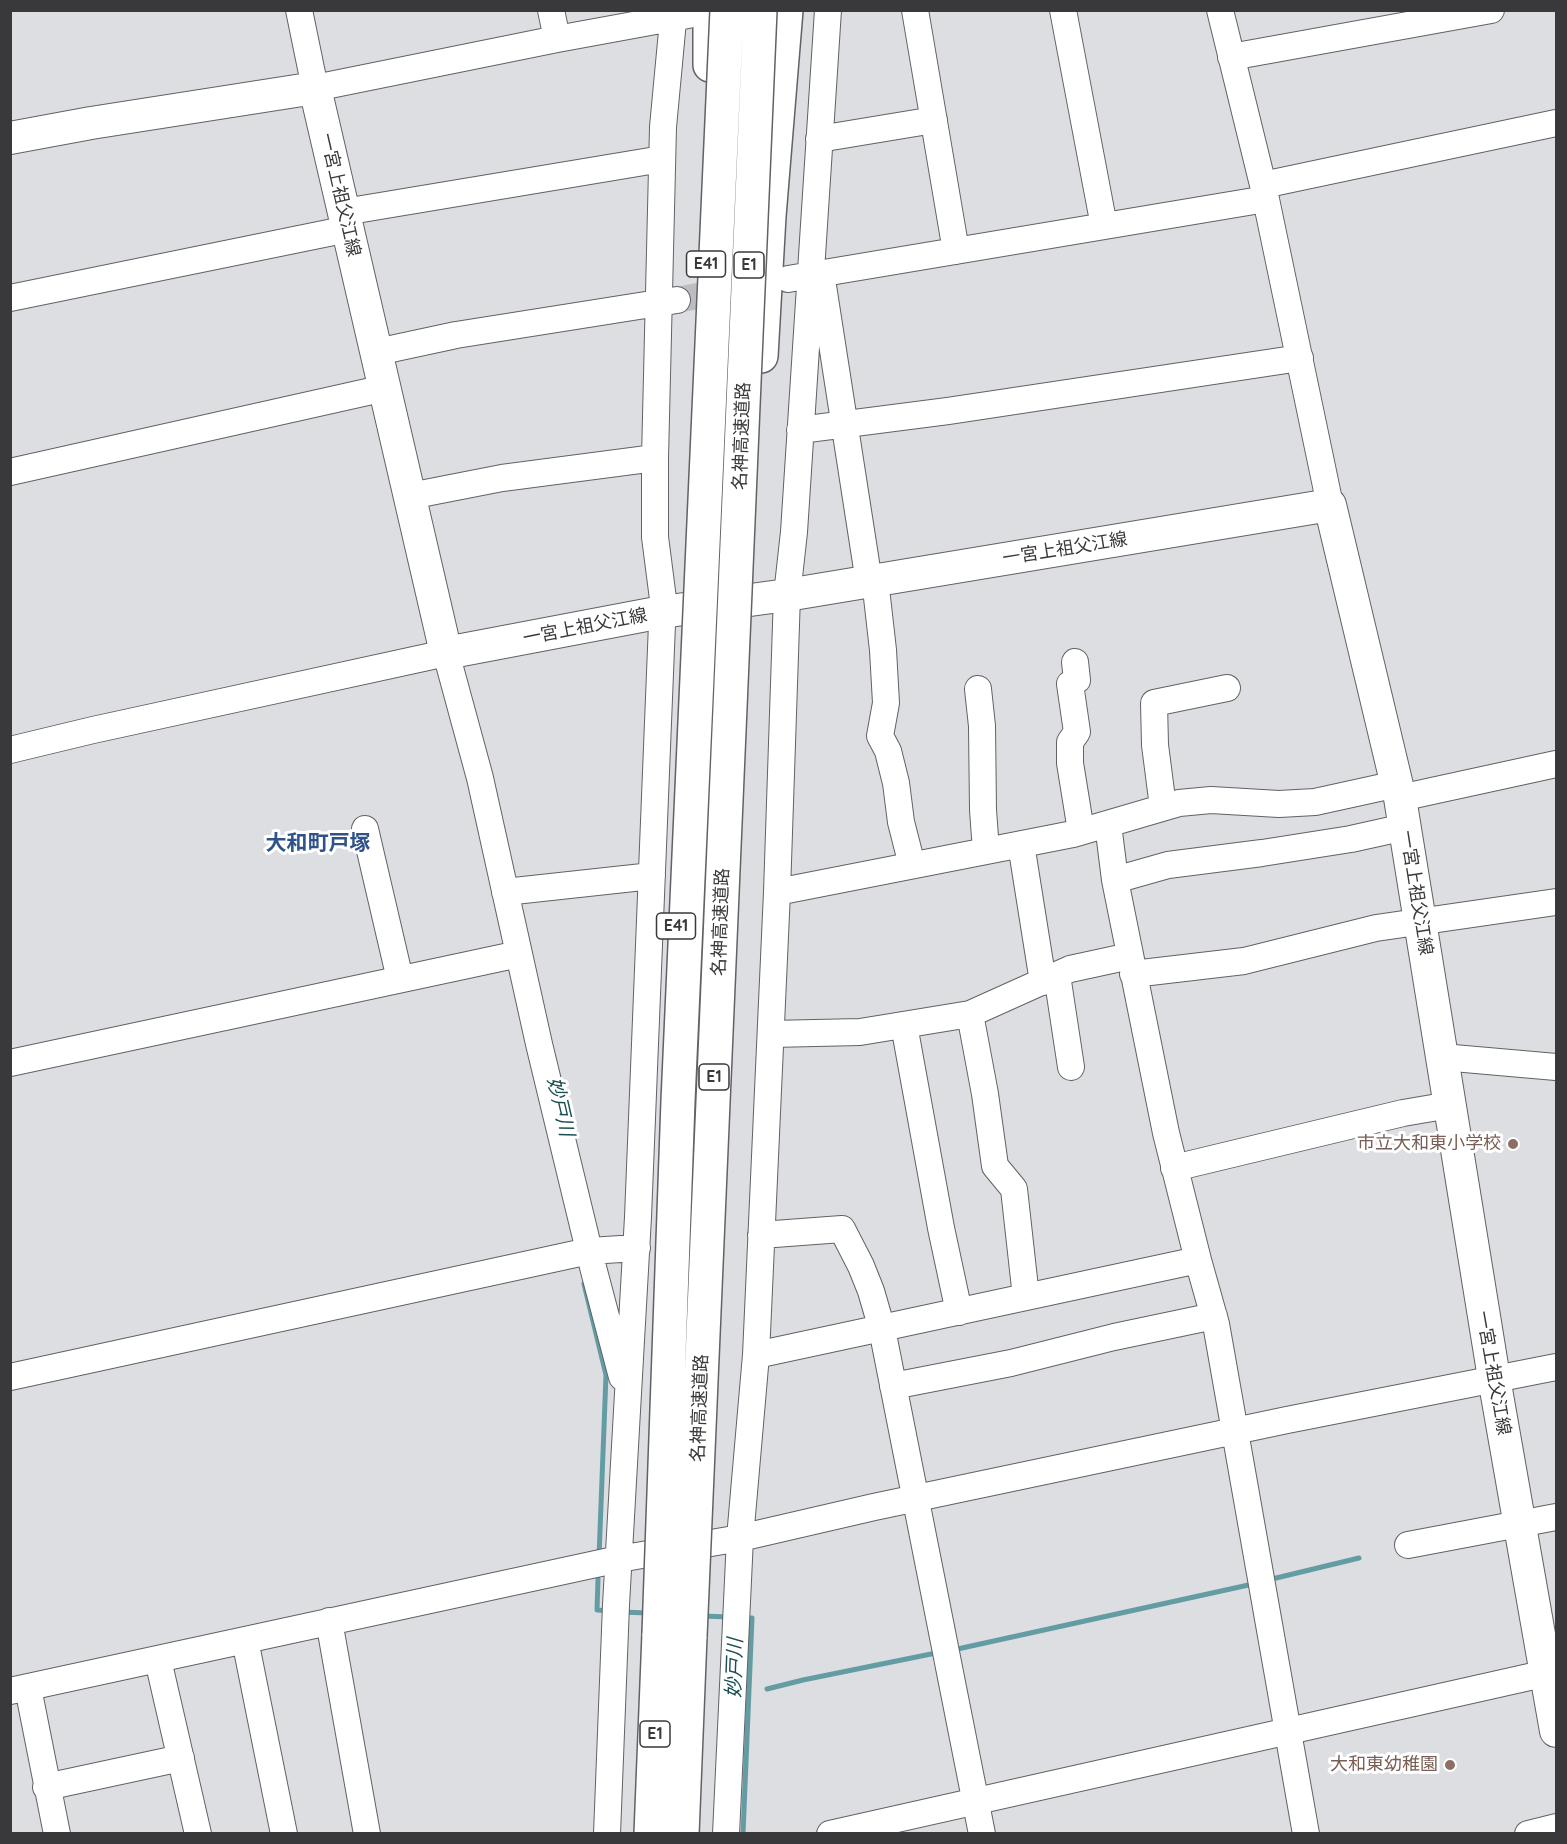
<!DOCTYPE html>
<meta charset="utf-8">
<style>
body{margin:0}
#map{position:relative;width:1567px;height:1844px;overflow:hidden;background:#dddee2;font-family:Quicksand,sans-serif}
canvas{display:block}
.frame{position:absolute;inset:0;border:12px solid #39393b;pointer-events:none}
</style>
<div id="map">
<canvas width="1567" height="1844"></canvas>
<div class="frame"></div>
</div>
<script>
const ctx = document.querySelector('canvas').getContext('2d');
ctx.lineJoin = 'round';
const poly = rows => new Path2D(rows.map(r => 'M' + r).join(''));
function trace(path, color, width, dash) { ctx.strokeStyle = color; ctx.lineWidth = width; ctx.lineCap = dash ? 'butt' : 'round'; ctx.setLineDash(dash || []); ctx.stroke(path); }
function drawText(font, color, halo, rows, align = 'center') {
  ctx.font = font + ' Quicksand,"Noto Sans JP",sans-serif'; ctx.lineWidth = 6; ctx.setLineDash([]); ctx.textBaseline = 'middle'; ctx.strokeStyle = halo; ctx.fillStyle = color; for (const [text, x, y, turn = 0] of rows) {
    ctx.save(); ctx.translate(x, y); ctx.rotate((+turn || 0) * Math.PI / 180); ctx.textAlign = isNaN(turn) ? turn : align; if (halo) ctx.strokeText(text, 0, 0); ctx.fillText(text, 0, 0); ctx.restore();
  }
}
trace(poly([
 [584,1284,606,1375,599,1557],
 [598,1579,597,1610,609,1611],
 [1268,1580,1359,1558],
 [621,1612,648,1613],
 [702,1616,729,1617],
 [953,1650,1253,1584],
 [767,1689,803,1680,936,1653],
 [743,1834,752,1618,744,1618]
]), '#639da3', 5);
trace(poly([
 [677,300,732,289]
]), '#bcbdc1', 26, [26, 13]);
const minor = poly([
 [299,10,315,88,557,39,688,15],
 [551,10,557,39],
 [915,10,956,251],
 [1063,10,1104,226],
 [1220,10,1263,185,1330,505],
 [1231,57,1491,10],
 [819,139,934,120],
 [1263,185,1556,123],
 [344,212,662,159],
 [821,273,869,582],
 [788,279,1266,199],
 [10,298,348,229],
 [377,352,456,335,677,300],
 [800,430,948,411,1300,358],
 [10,472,385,388],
 [410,496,502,478,655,458],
 [875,580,883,650,886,703,880,736,888,751,896,783,901,822,912,865],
 [1075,662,1077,680,1070,684,1077,732,1070,742,1070,763,1081,831],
 [978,689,982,726,983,810,986,851],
 [10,750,93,730,446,653,480,778,539,1044,594,1271,622,1377],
 [1400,798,1556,764],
 [1163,807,1155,745,1154,703,1227,688],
 [1108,824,1115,880,1166,1133,1198,1260,1216,1324,1306,1834],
 [365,829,400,979],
 [1021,844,1043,982],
 [1115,880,1168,865,1262,853,1351,839,1405,827],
 [505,892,652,876],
 [777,892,1073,834,1179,803,1211,800,1279,804,1315,802,1397,784],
 [1133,974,1244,961,1376,928,1556,902],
 [1057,975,1071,1067],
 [970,1014,985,1094,995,1166,1014,1189,1026,1297],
 [904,1025,941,1228,959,1312],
 [771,1034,860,1032,970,1014,1070,969,1130,956],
 [1442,1057,1556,1067],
 [10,1063,519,954],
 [1174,1168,1403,1113,1450,1105],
 [761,1235,842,1229,861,1266,871,1291,882,1329,982,1834],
 [756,1355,1198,1260],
 [10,1377,589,1251,637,1248],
 [893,1386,1011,1363,1114,1337,1214,1316],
 [1408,1545,1556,1517],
 [329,1621,367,1834],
 [245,1640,284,1834],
 [158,1660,198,1834],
 [28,1688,57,1834],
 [10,1691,619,1559,740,1538,874,1507,1287,1420,1556,1367],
 [46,1787,181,1758],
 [607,1834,616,1605,638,1217,663,599,655,537,655,458,663,127,674,10],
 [726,1834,740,1538,756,1355,777,892,787,595,794,532,828,10],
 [830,1834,1556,1671],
 [1528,1834,1556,1827]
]);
const major = poly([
 [10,138,91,123,315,88,446,653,662,612,787,595,1330,505,1400,798,1494,1378,1556,1731]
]);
const highway = poly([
 [710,65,710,10],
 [761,356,769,216,786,10],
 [651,1834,659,1634],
 [682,1834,690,1636]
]);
trace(minor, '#606265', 28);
trace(major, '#606265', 34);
trace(highway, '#606265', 36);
trace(minor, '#fff', 26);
trace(major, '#fff', 32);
trace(highway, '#fff', 33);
const highwayBridge = poly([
 [659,1634,678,1101,727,10],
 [690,1636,760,10]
]);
trace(highwayBridge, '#606265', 36, []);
trace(highwayBridge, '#fff', 33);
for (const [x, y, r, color] of [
 [1513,1144,6,"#8d6e63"],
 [1450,1765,6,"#8d6e63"]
]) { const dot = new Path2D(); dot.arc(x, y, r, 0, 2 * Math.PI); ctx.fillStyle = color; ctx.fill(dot); trace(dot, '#fff', 2); }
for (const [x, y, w] of [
 [706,264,39],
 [749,265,30],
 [676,926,39],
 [714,1077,30],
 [655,1734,30]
]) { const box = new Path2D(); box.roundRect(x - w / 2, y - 13, w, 26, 4.5); ctx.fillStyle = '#fff'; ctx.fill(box); trace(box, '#39393b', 1.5); }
drawText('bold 16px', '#39393b', null, [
 ["E41",706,264],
 ["E1",749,265],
 ["E41",676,926],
 ["E1",714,1077],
 ["E1",655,1734]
]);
drawText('18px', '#39393b', '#fff', [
 ["一宮上祖父江線",340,195,77],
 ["名神高速道路",742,436,-88],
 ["一宮上祖父江線",1065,549,-9],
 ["一宮上祖父江線",585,627,-11],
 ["一宮上祖父江線",1416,893,81],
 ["名神高速道路",721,922,-88],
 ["一宮上祖父江線",1493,1373,80],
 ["名神高速道路",700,1408,-88]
]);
drawText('18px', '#785e54', '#fff', [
 ["市立大和東小学校",1501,1144],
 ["大和東幼稚園",1438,1765]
], 'right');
drawText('italic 20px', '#1b4f54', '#fff', [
 ["妙戸川",560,1107,77],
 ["妙戸川",735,1668,-88]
]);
drawText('bold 21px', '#2f5289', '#fff', [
 ["大和町戸塚",318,844]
]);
</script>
